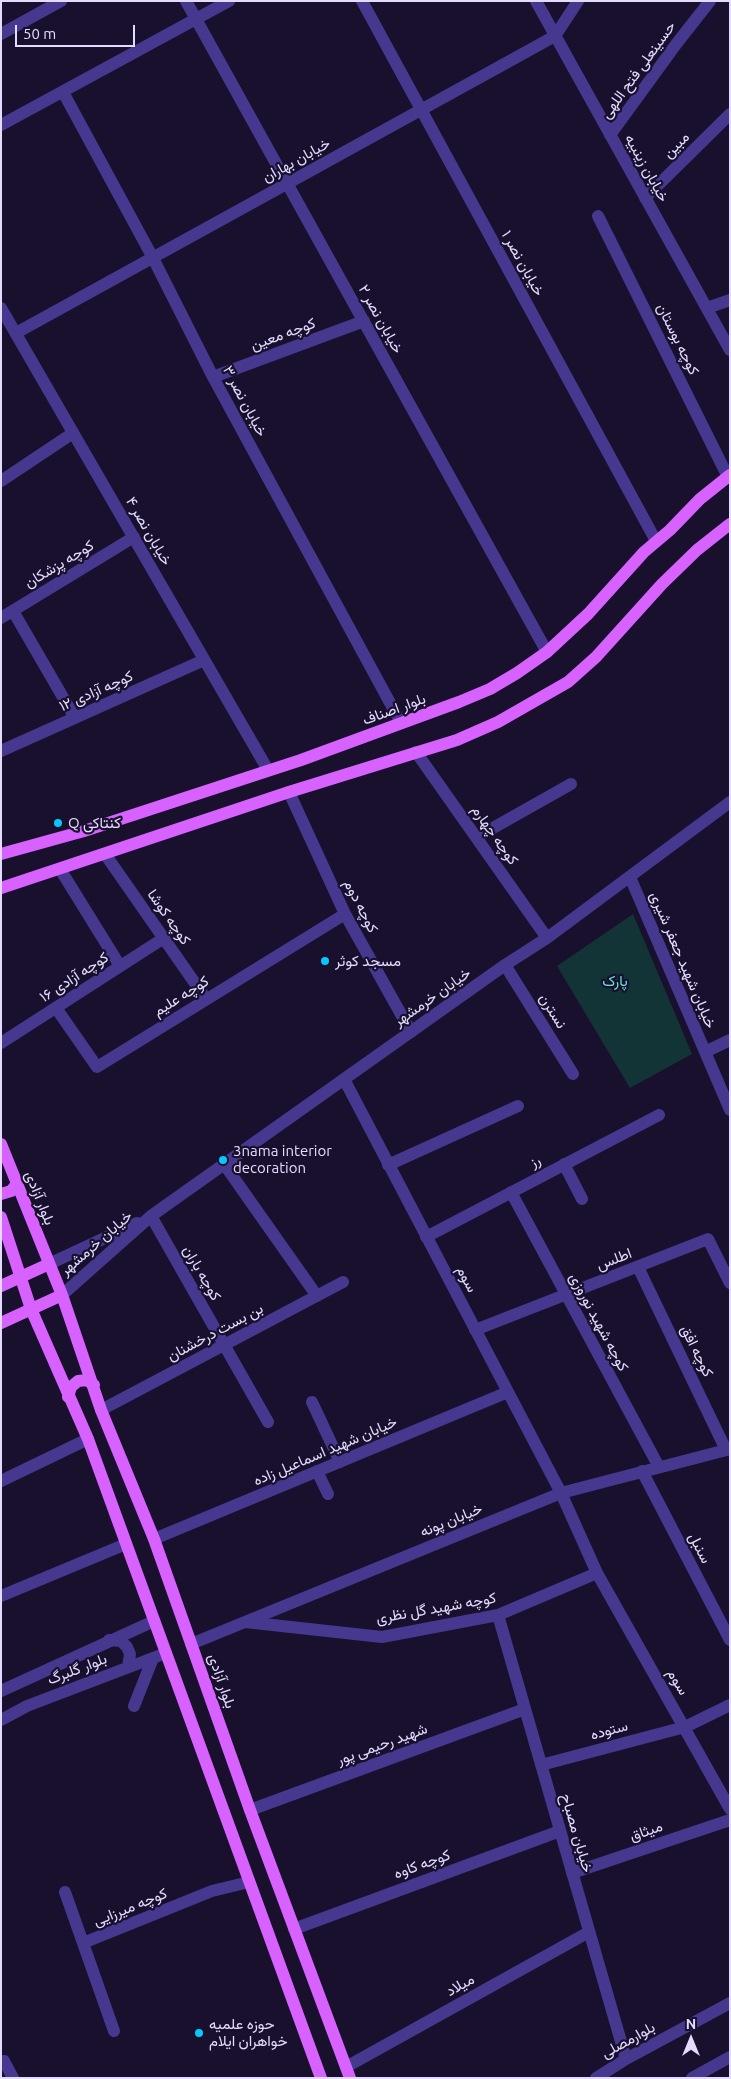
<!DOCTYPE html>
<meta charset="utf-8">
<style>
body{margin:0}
#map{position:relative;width:731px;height:2079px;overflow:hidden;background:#18102d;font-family:Ubuntu,sans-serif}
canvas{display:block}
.frame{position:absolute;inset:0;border:2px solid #e4dbff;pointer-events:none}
.north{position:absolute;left:666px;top:2014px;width:50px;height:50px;-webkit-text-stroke:4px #18102d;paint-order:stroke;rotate:0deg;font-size:14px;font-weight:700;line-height:20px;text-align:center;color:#e4dbff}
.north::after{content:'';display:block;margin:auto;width:18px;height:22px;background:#e4dbff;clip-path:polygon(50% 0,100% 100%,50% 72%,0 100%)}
.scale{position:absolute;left:15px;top:25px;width:120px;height:22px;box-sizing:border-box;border:2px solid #e4dbff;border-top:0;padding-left:6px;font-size:15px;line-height:18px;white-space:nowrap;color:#e4dbff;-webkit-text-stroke:4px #18102d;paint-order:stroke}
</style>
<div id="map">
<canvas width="731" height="2079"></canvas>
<div class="frame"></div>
<div class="north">N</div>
<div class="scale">50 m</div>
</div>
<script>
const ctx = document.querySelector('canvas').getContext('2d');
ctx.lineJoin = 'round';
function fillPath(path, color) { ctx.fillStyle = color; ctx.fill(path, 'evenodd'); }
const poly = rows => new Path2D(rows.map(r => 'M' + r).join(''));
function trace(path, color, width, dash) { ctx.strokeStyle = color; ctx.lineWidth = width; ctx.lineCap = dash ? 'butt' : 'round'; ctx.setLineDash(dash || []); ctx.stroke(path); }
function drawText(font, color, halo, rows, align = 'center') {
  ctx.font = font + ' Ubuntu,Vazirmatn,sans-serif'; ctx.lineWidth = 4.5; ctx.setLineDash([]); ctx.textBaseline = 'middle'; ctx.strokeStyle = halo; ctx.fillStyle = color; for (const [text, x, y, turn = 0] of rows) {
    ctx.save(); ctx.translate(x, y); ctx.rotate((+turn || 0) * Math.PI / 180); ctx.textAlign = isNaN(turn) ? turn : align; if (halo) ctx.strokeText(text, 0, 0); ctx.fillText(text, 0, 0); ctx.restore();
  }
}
fillPath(poly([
 [633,914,692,1054,630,1088,557,966]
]), '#123437');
trace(poly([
 [186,1,547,652],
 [362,1,656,541],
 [536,1,730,350],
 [1,34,61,1],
 [63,92,153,258,213,377,401,723],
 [1,125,229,1],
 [610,135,677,43,710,1],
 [645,198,730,114],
 [598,216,728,477],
 [1,308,268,770],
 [707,308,730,300],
 [16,333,555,36,578,1],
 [213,377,364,321],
 [1,481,73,433],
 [13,611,75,718],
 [1,618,134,537],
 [1,751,204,660],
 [416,752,547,938],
 [289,792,345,914,411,1032],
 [477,837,571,784],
 [105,854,206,999],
 [60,869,120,966],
 [630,877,730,1110],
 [505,965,573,1074],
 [56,1008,97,1067,345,914],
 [1,1043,164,938],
 [705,1052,730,1040],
 [224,1164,317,1296],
 [564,1164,582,1199],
 [388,1165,518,1106],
 [511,1192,659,1467],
 [151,1216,268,1422],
 [426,1237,659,1115],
 [49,1264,137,1223],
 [638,1267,726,1450],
 [62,1295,151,1216,505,965,547,938,730,802],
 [475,1330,708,1239,730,1283],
 [312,1402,340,1462],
 [101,1410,343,1282],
 [317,1471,328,1494],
 [642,1471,730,1640],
 [1,1481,88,1439],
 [154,1539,508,1392],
 [597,1573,730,1809],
 [1,1596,126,1544],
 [498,1615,626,2059],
 [245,1622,382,1637,498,1615,597,1573,561,1493,344,1079],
 [109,1640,121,1641,127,1647,130,1654,128,1667],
 [191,1644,561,1493,730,1449],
 [1,1691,154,1621],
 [134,1706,153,1658],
 [1,1720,27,1706,166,1653],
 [541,1765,685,1727,730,1705],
 [250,1810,525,1709],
 [572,1873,730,1820],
 [65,1892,83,1943],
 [294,1929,560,1831],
 [114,2031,83,1943,212,1891,249,1882],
 [1,2062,4,2061,13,2078],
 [346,2067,589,1932],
 [596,2078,626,2059,730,2003],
 [692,2078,730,2057]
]), '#46388f', 12);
trace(poly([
 [1,854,84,831,301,760,459,702,490,689,517,673,547,652,588,614,644,552,670,530,700,499,730,475],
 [1,888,289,792,457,740,498,722,568,682,596,657,662,584,697,550,730,524],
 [1,1144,62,1295,101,1410,154,1539,250,1810,350,2078],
 [1,1194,11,1191,17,1184],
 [1,1217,31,1309,88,1439,321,2078],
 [1,1286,49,1264],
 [1,1323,62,1295],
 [68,1397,71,1387,78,1381,87,1380,94,1385]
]), '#d862ff', 12);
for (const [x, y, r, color] of [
 [58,823,5,"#07c7ff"],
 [325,961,5,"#07c7ff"],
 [223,1160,5,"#07c7ff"],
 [199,2033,5,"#07c7ff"]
]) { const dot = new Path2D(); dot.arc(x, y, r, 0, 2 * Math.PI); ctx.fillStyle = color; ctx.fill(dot); trace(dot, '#18102d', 2); }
drawText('15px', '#e4dbff', '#18102d', [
 ["حسینعلی فتح اللهی",638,70,-54],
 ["مبین",676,145,-45],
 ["خیابان بهاران",296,160,-29],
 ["خیابان زینبیه",647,168,61],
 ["خیابان نصر ۱",523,263,61],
 ["خیابان نصر ۲",381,319,61],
 ["کوچه معین",283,334,-20],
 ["کوچه بوستان",678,339,64],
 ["خیابان نصر ۳",245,401,62],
 ["خیابان نصر ۴",149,531,60],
 ["کوچه پزشکان",59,564,-31],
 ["کوچه آزادی ۱۲",96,691,-24],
 ["بلوار اصناف",394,709,-20],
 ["کوچه چهارم",495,835,55],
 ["کوچه دوم",361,906,63],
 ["کوچه کوشا",169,917,55],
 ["خیابان شهید جعفر شیری",683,960,67],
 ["کوچه آزادی ۱۶",74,977,-33],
 ["کوچه علیم",181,996,-32],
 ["خیابان خرمشهر",432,997,-35],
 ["نسترن",553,1011,58],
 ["رز",535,1161,-28],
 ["بلوار آزادی",40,1198,68],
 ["خیابان خرمشهر",96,1243,-41],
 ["اطلس",614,1259,-21],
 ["کوچه باران",202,1273,60],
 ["سوم",467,1279,62],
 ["کوچه شهید نوروزی",599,1322,62],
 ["بن بست درخشنان",215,1332,-28],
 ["کوچه افق",697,1351,64],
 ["خیابان شهید اسماعیل زاده",325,1451,-23],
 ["خیابان پونه",451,1520,-22],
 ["سنبل",700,1548,63],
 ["کوچه شهید گل نظری",436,1608,-10],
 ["بلوار گلبرگ",77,1669,-21],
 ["بلوار آزادی",222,1681,71],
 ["سوم",678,1682,60],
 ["ستوده",609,1730,-15],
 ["شهید رحیمی پور",382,1744,-20],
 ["میثاق",646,1831,-19],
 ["خیابان مصباح",577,1833,74],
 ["کوچه کاوه",422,1864,-20],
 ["کوچه میرزایی",130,1907,-22],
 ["میلاد",460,1985,-29],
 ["بلوارمصلی",628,2040,-29]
]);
drawText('15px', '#e4dbff', '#18102d', [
 ["Q کنتاکی",68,823],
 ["مسجد کوثر",335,961],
 ["3nama interior",233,1151],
 ["decoration",233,1168],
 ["حوزه علمیه",209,2024],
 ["خواهران ایلام",209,2041]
], 'left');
drawText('15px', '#5ee8d7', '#18102d', [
 ["پارک",615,981]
]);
</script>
